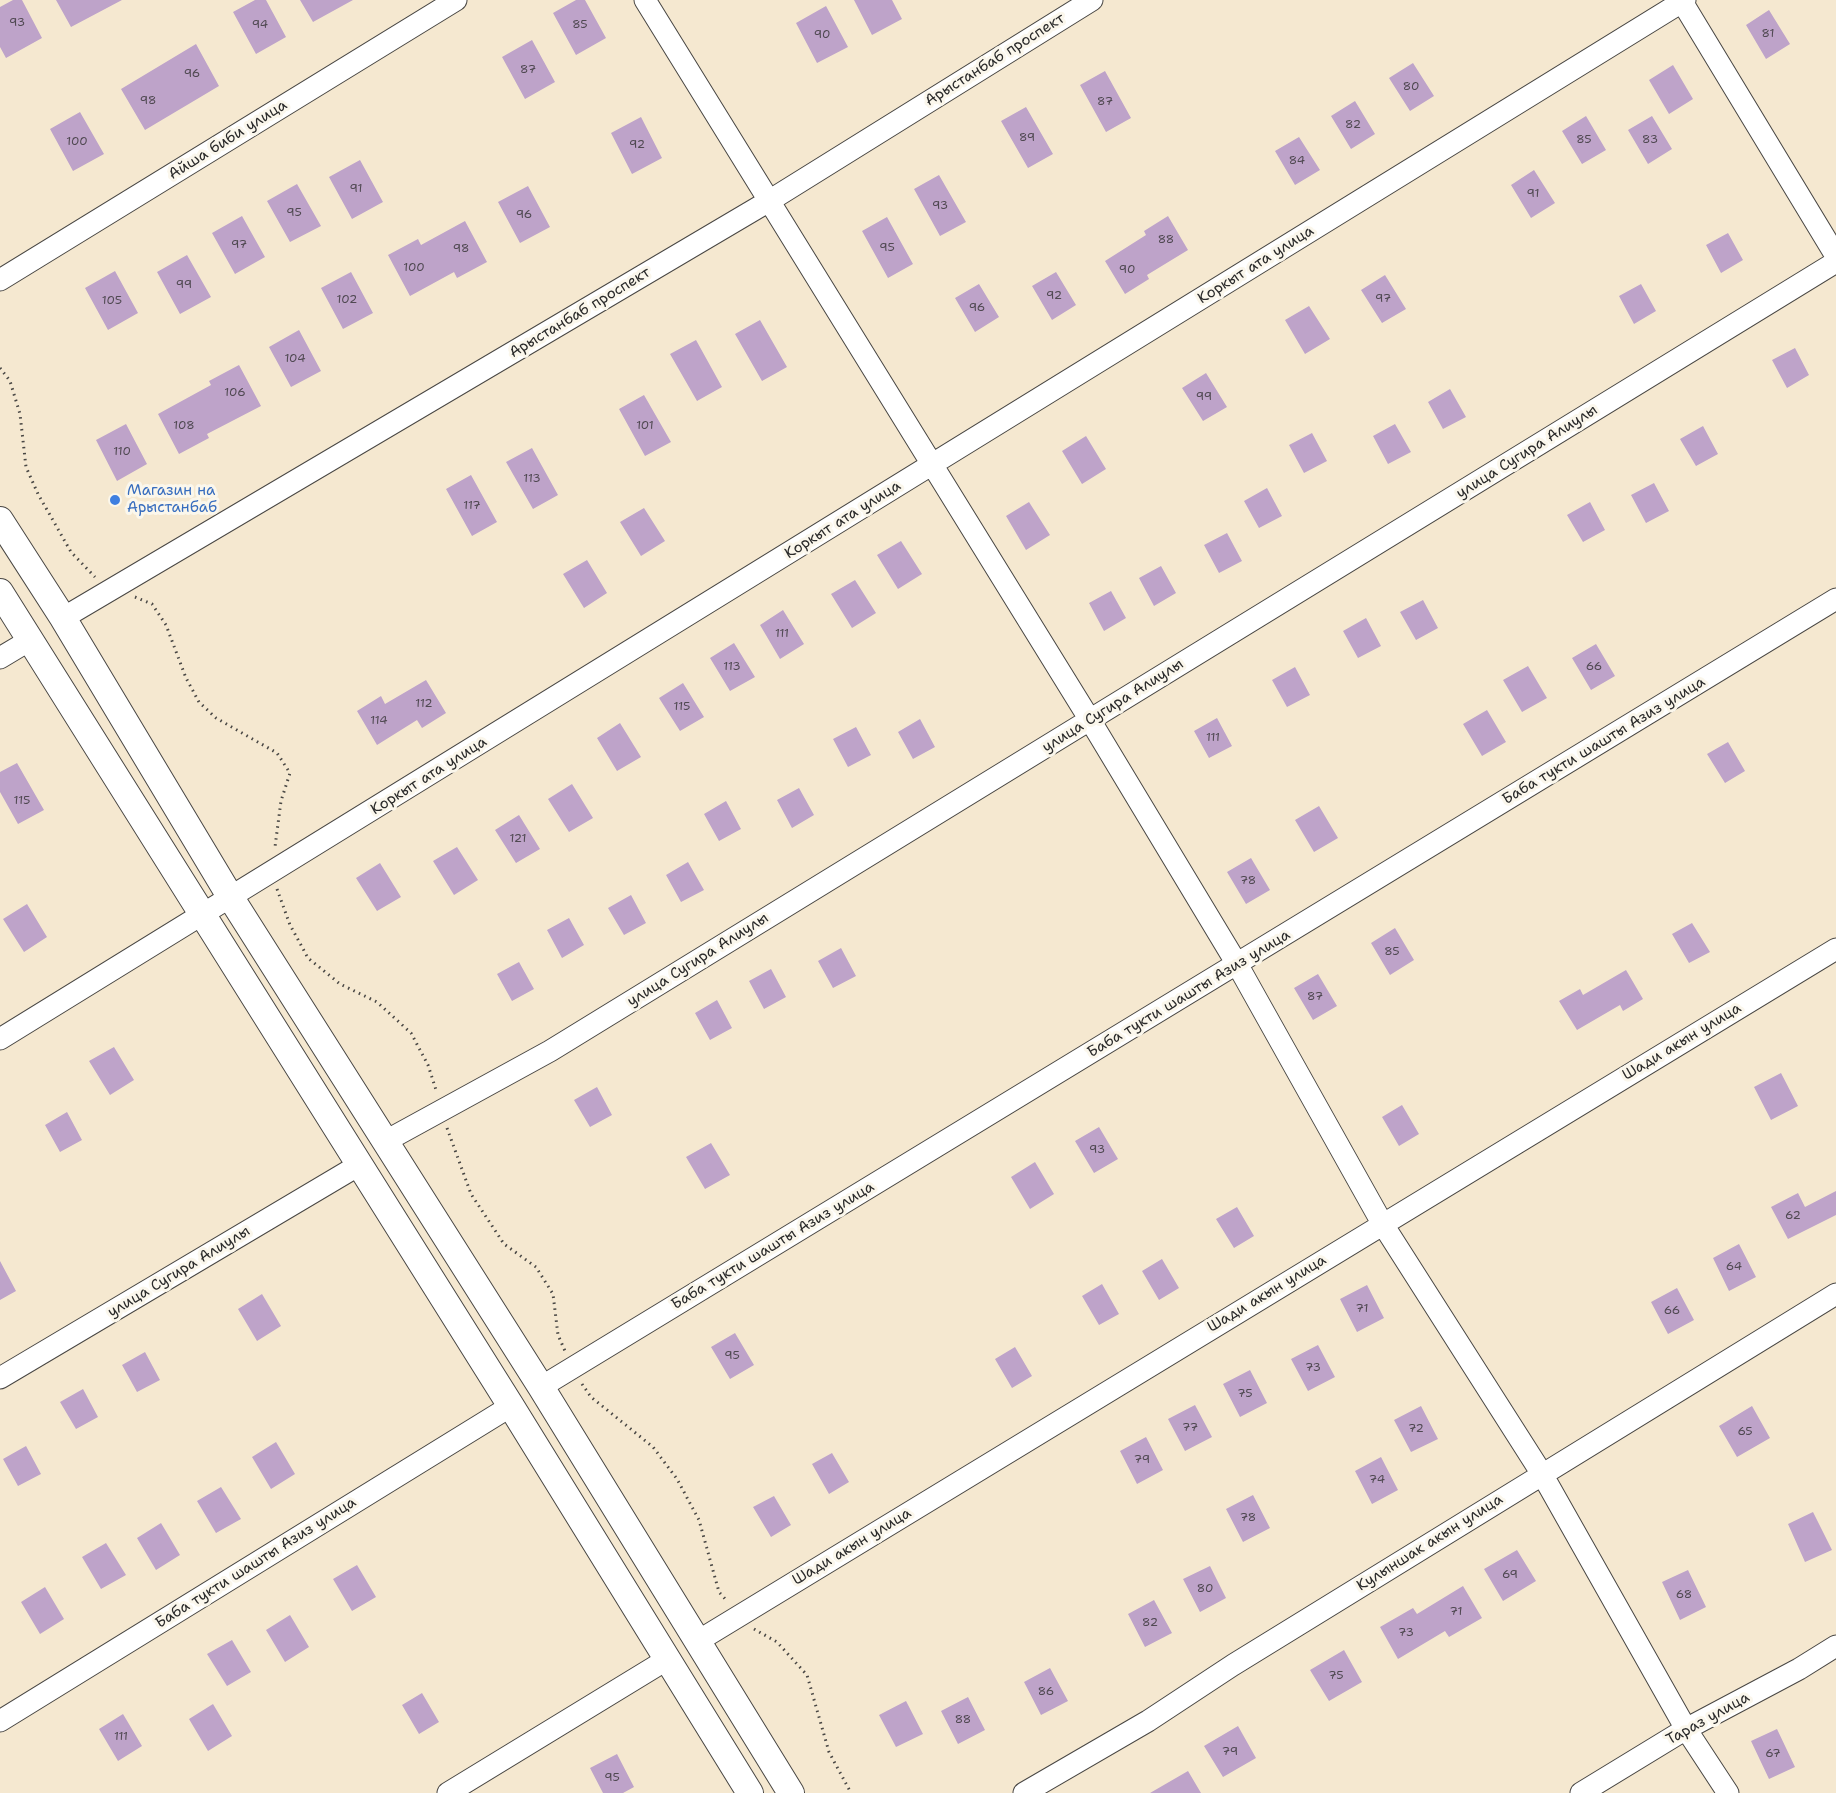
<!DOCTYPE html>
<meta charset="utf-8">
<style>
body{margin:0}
canvas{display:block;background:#f5e8d0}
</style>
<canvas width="1836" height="1793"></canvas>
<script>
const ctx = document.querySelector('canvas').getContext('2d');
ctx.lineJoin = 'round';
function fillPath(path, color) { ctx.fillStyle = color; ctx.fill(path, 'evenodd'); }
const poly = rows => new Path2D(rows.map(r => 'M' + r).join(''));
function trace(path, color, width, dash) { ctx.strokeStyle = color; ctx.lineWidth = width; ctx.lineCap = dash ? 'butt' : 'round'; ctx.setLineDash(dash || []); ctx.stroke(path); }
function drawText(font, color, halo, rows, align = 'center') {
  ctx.font = font + ' "Shantell Sans",sans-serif'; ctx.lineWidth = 6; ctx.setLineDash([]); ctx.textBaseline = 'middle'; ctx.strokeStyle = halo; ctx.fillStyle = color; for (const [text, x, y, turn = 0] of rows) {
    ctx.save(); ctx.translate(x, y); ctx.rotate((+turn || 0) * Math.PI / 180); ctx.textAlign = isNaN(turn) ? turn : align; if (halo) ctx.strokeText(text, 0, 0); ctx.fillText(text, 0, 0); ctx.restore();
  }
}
fillPath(poly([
 [13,0,22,0,42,38,6,58,0,47,0,7],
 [56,0,122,0,71,27],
 [255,0,266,0,286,37,256,54,233,12],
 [300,0,353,0,313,22],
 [576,0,585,0,606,38,576,55,553,13],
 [854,0,892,0,902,19,872,35],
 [826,6,848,47,817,63,796,23],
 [1769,10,1790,44,1766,59,1746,25],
 [532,40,555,82,525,99,502,57],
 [196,44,219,86,145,130,121,89],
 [1413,63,1434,96,1410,111,1389,78],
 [1673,65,1693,99,1669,114,1649,80],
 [1105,71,1131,118,1106,132,1080,85],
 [1355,101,1375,134,1351,149,1331,116],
 [1026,107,1053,154,1028,168,1001,121],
 [80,112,104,154,73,171,50,129],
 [1586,116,1606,150,1582,164,1562,131],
 [1652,116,1672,149,1648,164,1628,130],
 [641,117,662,158,632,174,611,133],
 [1299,137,1320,170,1295,185,1275,151],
 [360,160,383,202,352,219,329,177],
 [1534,170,1555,203,1531,218,1511,185],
 [939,175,966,222,940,236,914,189],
 [297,184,321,226,290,242,267,201],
 [528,186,550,227,520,243,498,202],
 [242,216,265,257,235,274,212,233],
 [1168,216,1188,250,1147,275,1149,279,1125,294,1105,261,1146,235,1144,231],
 [887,217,913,264,888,278,862,231],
 [465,221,487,262,457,278,454,272,410,296,388,255,418,239,421,245],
 [1728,233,1743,260,1721,273,1706,245],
 [187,255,211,297,180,314,157,272],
 [115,271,138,313,108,330,85,288],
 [351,272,373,313,343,329,321,288],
 [1056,272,1076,305,1052,320,1032,286],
 [1385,275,1406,309,1382,323,1361,290],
 [979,284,999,317,975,332,955,298],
 [1641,284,1656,311,1634,324,1619,296],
 [1309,306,1330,339,1305,354,1285,320],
 [760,320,787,367,762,381,735,334],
 [299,330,321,371,291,387,269,347],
 [696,340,722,387,697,401,670,354],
 [1795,348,1809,375,1787,388,1772,360],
 [239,365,261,406,207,434,209,438,179,454,158,414,211,385,209,381],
 [1206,373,1227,407,1203,421,1182,388],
 [1450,389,1466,417,1443,429,1428,402],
 [644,395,671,442,645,456,619,409],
 [126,424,147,464,117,481,96,440],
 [1395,424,1411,452,1388,464,1373,436],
 [1703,426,1718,454,1696,466,1680,439],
 [1312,433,1327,461,1304,473,1289,445],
 [1086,436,1106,469,1082,484,1062,451],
 [532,448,558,495,533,509,506,462],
 [471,475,497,522,472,536,446,489],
 [1654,483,1669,511,1646,523,1631,495],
 [1267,488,1282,516,1259,528,1244,501],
 [1029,502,1050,535,1026,550,1006,516],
 [1590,502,1605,530,1583,542,1567,515],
 [644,508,665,541,641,556,620,522],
 [1227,533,1242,561,1219,573,1204,545],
 [901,541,922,574,898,589,877,555],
 [587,560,607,593,584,608,563,574],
 [1161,566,1176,593,1154,606,1139,578],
 [855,580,876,613,852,628,831,594],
 [1111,591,1126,618,1104,631,1089,603],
 [1423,600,1438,628,1416,640,1400,612],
 [783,610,804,644,780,659,760,625],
 [1366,618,1381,646,1358,658,1343,631],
 [734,643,755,677,730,691,710,658],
 [1596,644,1615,676,1591,690,1572,658],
 [1528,666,1547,698,1522,712,1503,680],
 [1295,667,1310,695,1287,707,1272,680],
 [426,680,446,713,422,728,417,720,377,745,357,711,381,696,385,704],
 [683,683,704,717,680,731,659,698],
 [1487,710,1506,742,1482,756,1463,724],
 [1217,718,1232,746,1209,758,1194,731],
 [920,719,935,747,913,759,898,732],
 [620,723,641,757,617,771,597,738],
 [856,727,871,755,848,767,833,739],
 [1728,742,1745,771,1725,783,1707,754],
 [17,763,44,810,18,824,0,792,0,772],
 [572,784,593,818,569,832,548,799],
 [799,788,814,815,792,828,777,800],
 [726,801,741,829,719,841,704,814],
 [1319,806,1338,838,1314,852,1295,820],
 [519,815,540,849,516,863,495,830],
 [457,847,478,880,454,895,433,861],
 [1251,858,1270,890,1246,904,1227,872],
 [688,862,704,890,681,902,666,875],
 [380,863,401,897,377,911,356,878],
 [631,895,646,923,624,935,608,908],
 [27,904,47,937,24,952,3,919],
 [569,918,584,945,562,958,547,930],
 [1692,923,1710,952,1689,963,1672,934],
 [1395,928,1414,960,1390,975,1371,943],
 [841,948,856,976,833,988,818,961],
 [519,962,534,989,512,1001,497,974],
 [771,969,786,997,764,1009,749,981],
 [1626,970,1643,999,1623,1011,1620,1005,1577,1030,1559,1001,1580,989,1583,995],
 [1318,974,1337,1006,1313,1020,1294,988],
 [717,1000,732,1028,710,1040,695,1013],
 [114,1047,134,1080,110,1095,89,1061],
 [1781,1073,1798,1106,1771,1120,1754,1087],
 [597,1087,612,1115,590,1127,574,1100],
 [1402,1105,1419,1134,1399,1146,1382,1117],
 [67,1112,82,1140,60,1152,45,1125],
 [1099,1127,1118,1159,1094,1173,1075,1141],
 [711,1143,730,1175,705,1189,686,1157],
 [1035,1162,1054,1194,1030,1209,1011,1177],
 [1836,1191,1836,1215,1788,1239,1771,1207,1798,1193,1805,1207],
 [1237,1207,1254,1236,1234,1248,1216,1219],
 [1739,1244,1756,1277,1729,1291,1713,1258],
 [1162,1259,1179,1288,1159,1300,1142,1271],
 [0,1261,16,1291,0,1300],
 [1102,1284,1119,1314,1099,1325,1082,1296],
 [1367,1285,1384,1318,1357,1332,1340,1299],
 [1677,1288,1694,1320,1668,1334,1651,1302],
 [262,1294,281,1326,257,1341,238,1309],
 [735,1333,754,1365,730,1379,711,1347],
 [1318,1345,1335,1377,1308,1391,1291,1359],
 [1015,1347,1032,1376,1012,1388,995,1359],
 [145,1352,160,1380,137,1392,122,1365],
 [1250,1370,1267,1403,1240,1417,1223,1384],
 [83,1389,98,1417,76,1429,60,1402],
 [1195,1405,1212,1437,1185,1451,1168,1419],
 [1421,1406,1438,1439,1411,1452,1394,1420],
 [1752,1406,1770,1438,1737,1457,1719,1426],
 [1146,1437,1163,1470,1137,1484,1120,1451],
 [276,1442,295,1474,271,1489,252,1457],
 [26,1446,41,1474,18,1486,3,1459],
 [832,1453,849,1482,829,1494,812,1464],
 [1381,1457,1398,1490,1372,1504,1355,1471],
 [221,1487,241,1519,216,1533,197,1501],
 [1253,1495,1270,1528,1243,1542,1226,1509],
 [774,1496,791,1525,771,1537,753,1507],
 [1813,1512,1832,1550,1805,1562,1788,1524],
 [161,1523,180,1555,156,1570,137,1538],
 [106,1543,126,1575,101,1589,82,1557],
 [1517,1550,1536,1581,1503,1601,1484,1569],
 [357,1565,376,1597,352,1611,333,1579],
 [1210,1566,1226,1598,1200,1612,1183,1579],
 [1688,1570,1706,1607,1680,1620,1662,1582],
 [1463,1586,1482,1618,1449,1637,1445,1631,1398,1659,1380,1627,1413,1608,1417,1614],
 [45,1587,64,1619,40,1634,21,1602],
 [1154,1600,1172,1633,1145,1647,1128,1614],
 [290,1615,309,1647,285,1662,266,1630],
 [232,1640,251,1672,227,1686,207,1654],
 [1344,1650,1362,1682,1329,1701,1310,1670],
 [1050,1668,1068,1701,1041,1715,1024,1682],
 [422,1693,439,1722,419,1734,402,1705],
 [968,1697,985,1730,958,1744,941,1711],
 [906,1701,923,1734,896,1747,879,1715],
 [213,1704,232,1736,208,1751,189,1719],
 [123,1714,142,1746,118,1761,99,1729],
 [1238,1726,1256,1758,1223,1777,1204,1746],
 [1777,1729,1795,1767,1769,1779,1751,1741],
 [617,1754,634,1787,623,1793,603,1793,590,1768],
 [1188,1771,1201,1793,1150,1793]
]), '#bea3c9');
const minor = poly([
 [645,0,1090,720,1237,964,1382,1223,1542,1474,1686,1729,1728,1793],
 [1681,0,1836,256],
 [0,280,456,0],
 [63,618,769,201,1092,0],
 [0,658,30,640],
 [0,1039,1685,0],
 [384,1142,550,1051,1836,262],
 [0,1378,359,1165],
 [541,1387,1836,599],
 [698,1641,1836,949],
 [0,1721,511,1406],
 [448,1793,666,1660],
 [1024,1793,1148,1721,1233,1665,1836,1294],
 [1581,1793,1686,1729,1799,1669,1836,1646]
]);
const tertiary = poly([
 [0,520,63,618,231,898,541,1387,791,1793],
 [0,592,511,1406,750,1793]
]);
trace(minor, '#494744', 23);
trace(tertiary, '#494744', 28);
trace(poly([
 [0,368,10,381,20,414,26,467,38,494,71,552,95,577],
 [135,597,152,604,166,625,186,678,199,702,216,718,277,753,290,773,281,801,275,847],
 [277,889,290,925,308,958,340,984,377,1002,411,1033,428,1065,437,1093],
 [447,1128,471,1194,504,1244,536,1267,553,1294,558,1335,565,1351],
 [582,1384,591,1397,653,1447,677,1479,699,1520,719,1592,727,1601],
 [754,1629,777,1642,807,1675,829,1752,851,1793]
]), '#494744', 3, [1.5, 4.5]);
trace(minor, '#fff', 21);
trace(tertiary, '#fff', 26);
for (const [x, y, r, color] of [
 [115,500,6,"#3f7fe0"]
]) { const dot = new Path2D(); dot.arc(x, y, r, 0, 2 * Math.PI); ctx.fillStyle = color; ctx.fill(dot); trace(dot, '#fbf7ec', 2); }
drawText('12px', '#504952', null, [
 ["93",17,23],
 ["94",260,25],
 ["85",580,25],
 ["81",1768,34],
 ["90",822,35],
 ["87",528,70],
 ["96",192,74],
 ["80",1411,87],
 ["98",148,101],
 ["87",1105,102],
 ["82",1353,125],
 ["89",1027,138],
 ["85",1584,140],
 ["83",1650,140],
 ["100",77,142],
 ["92",637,145],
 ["84",1297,161],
 ["91",356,189],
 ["91",1533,194],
 ["93",940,206],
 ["95",294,213],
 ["96",524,215],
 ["88",1166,240],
 ["97",239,245],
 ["95",887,248],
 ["98",461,249],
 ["100",414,268],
 ["90",1127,270],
 ["99",184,285],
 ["92",1054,296],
 ["97",1383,299],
 ["102",347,300],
 ["105",112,301],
 ["96",977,308],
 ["104",295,359],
 ["106",235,393],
 ["99",1204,397],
 ["108",184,426],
 ["101",645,426],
 ["110",122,452],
 ["113",532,479],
 ["117",472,506],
 ["111",782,634],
 ["113",732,667],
 ["66",1594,667],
 ["112",424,704],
 ["115",682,707],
 ["114",379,721],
 ["111",1213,738],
 ["115",22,801],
 ["121",518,839],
 ["78",1248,881],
 ["85",1392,952],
 ["87",1315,997],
 ["93",1097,1150],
 ["62",1793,1216],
 ["64",1734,1267],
 ["71",1362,1309],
 ["66",1672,1311],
 ["95",732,1356],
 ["73",1313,1368],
 ["75",1245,1394],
 ["77",1190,1428],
 ["72",1416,1429],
 ["65",1745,1432],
 ["79",1142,1460],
 ["74",1377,1480],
 ["78",1248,1518],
 ["69",1510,1575],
 ["80",1205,1589],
 ["68",1684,1595],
 ["71",1456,1612],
 ["82",1150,1623],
 ["73",1406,1633],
 ["75",1336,1676],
 ["86",1046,1692],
 ["88",963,1720],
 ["111",121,1737],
 ["79",1230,1752],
 ["67",1773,1754],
 ["95",612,1778]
]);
drawText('15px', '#2b2b2b', '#fbf7ec', [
 ["Арыстанбаб проспект",995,60,-32],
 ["Айша биби улица",228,140,-32],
 ["Коркыт ата улица",1256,265,-32],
 ["Арыстанбаб проспект",580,313,-31],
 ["улица Сугира Алиулы",1527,452,-32],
 ["Коркыт ата улица",843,520,-32],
 ["улица Сугира Алиулы",1113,706,-32],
 ["Баба тукти шашты Азиз улица",1604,741,-31],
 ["Коркыт ата улица",429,776,-32],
 ["улица Сугира Алиулы",698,960,-32],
 ["Баба тукти шашты Азиз улица",1189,994,-31],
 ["Шади акын улица",1682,1042,-31],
 ["Баба тукти шашты Азиз улица",773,1246,-31],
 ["улица Сугира Алиулы",179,1272,-31],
 ["Шади акын улица",1267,1294,-31],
 ["Кулыншак акын улица",1430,1543,-32],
 ["Шади акын улица",852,1547,-31],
 ["Баба тукти шашты Азиз улица",256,1563,-32],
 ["Тараз улица",1708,1719,-29]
]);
drawText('15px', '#366cbe', '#fbf7ec', [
 ["Магазин на",127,491],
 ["Арыстанбаб",127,508]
], 'left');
</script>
